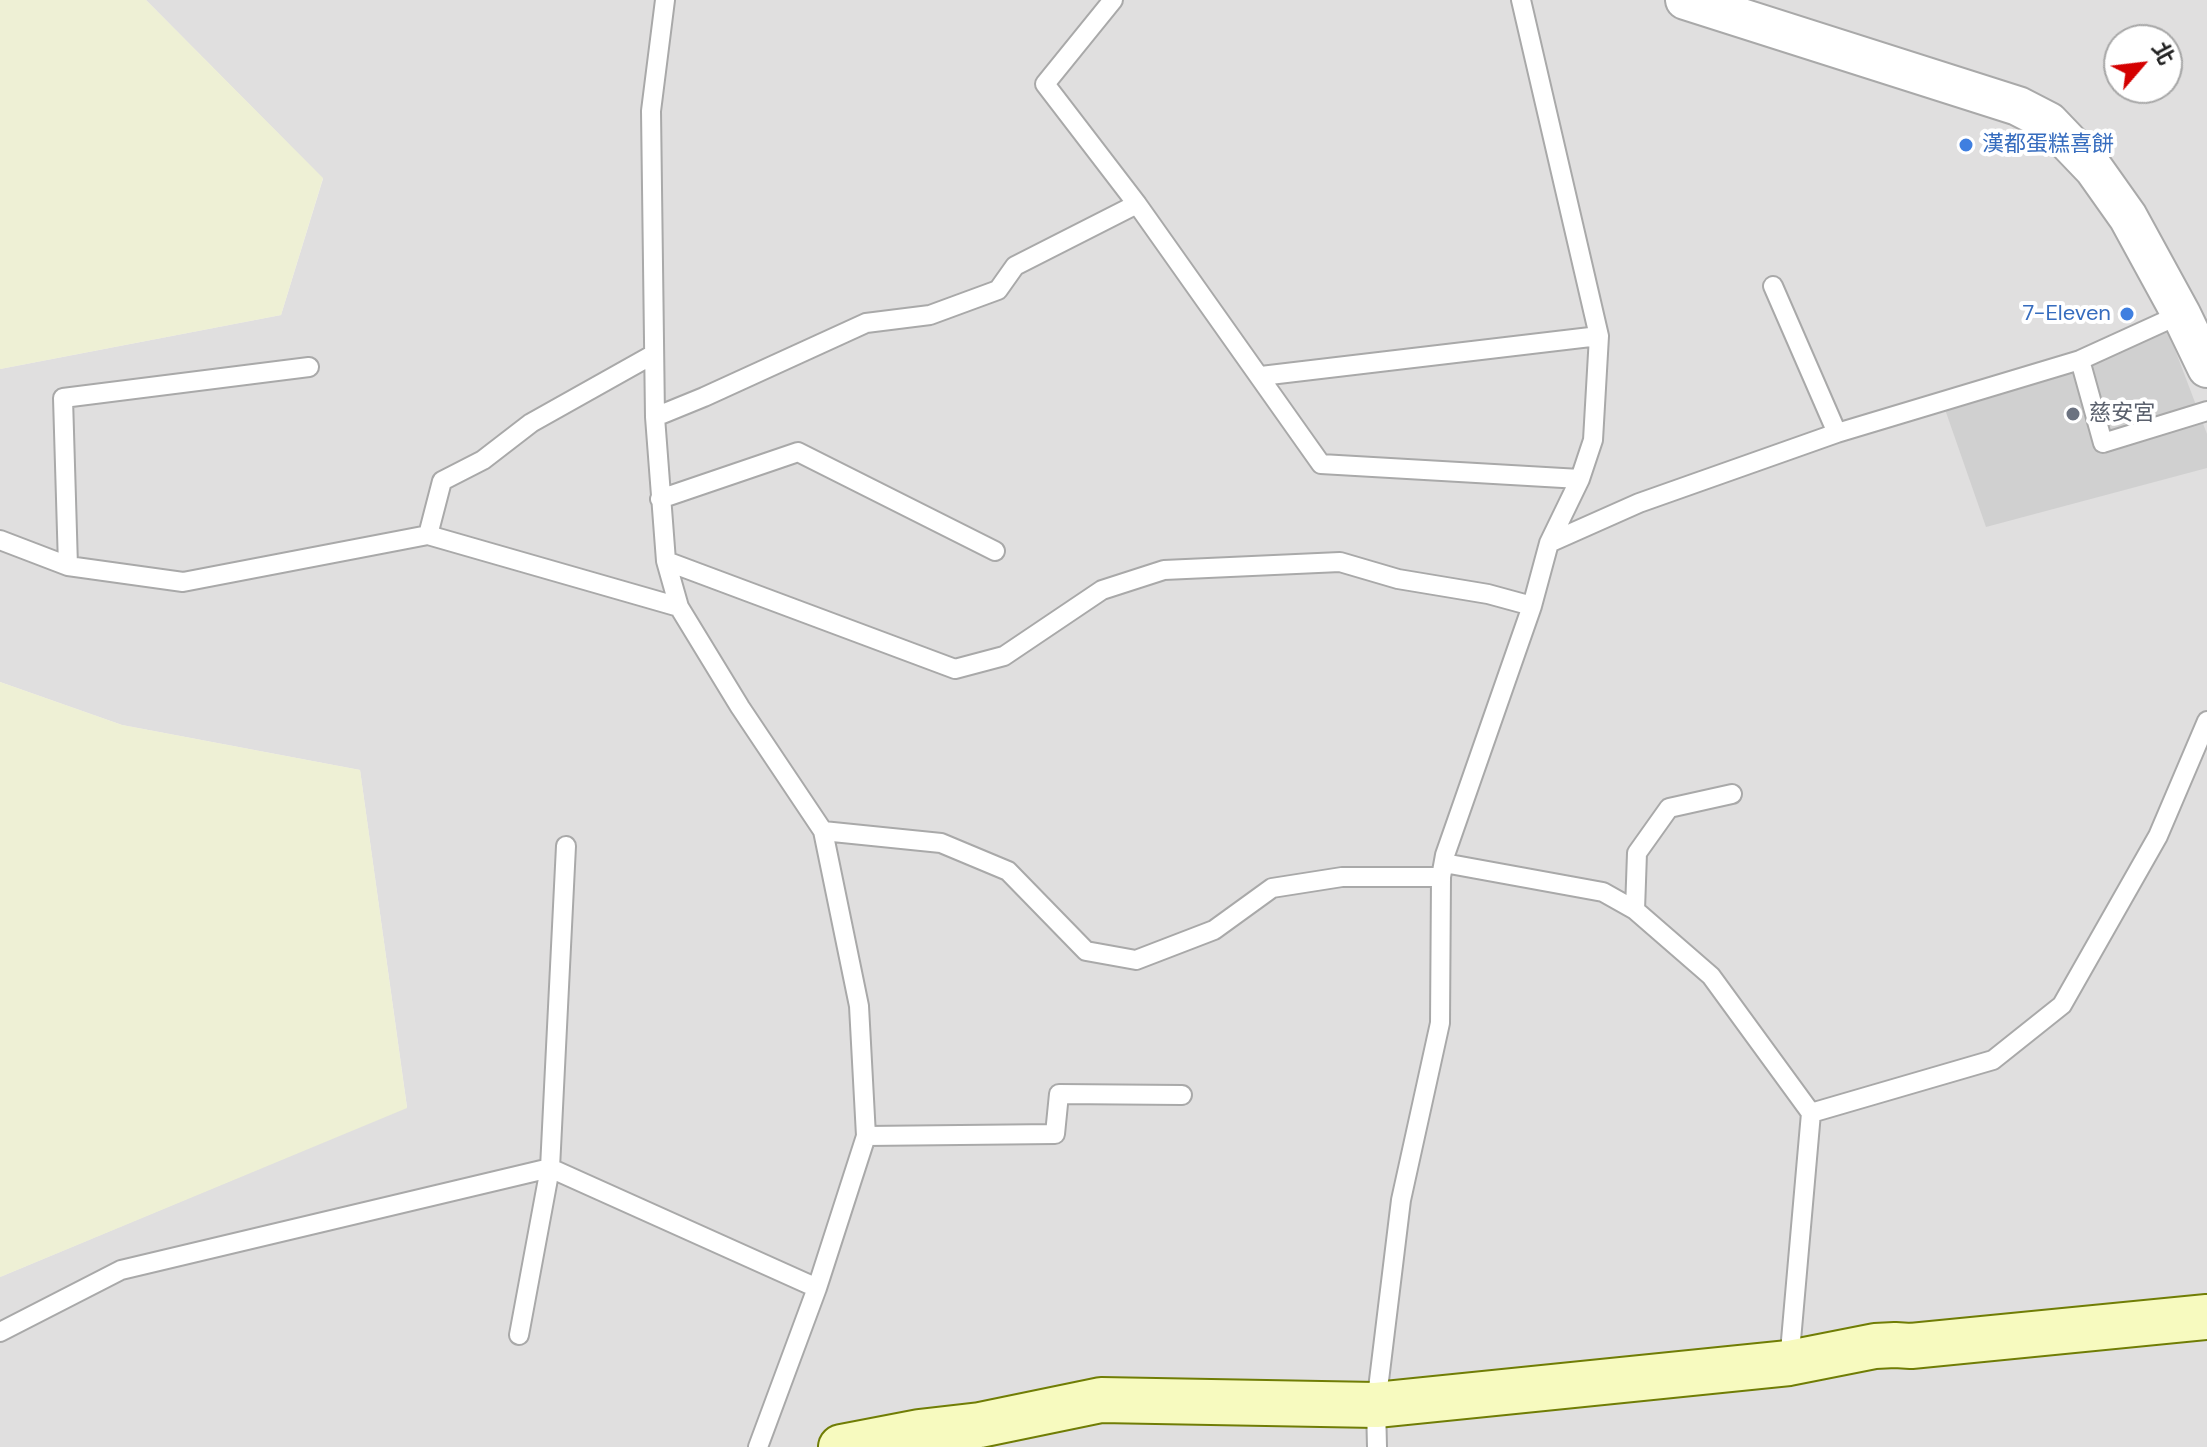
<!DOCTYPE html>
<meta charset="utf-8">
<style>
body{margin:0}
#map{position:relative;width:2207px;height:1447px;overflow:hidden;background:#f2efe9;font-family:"DM Sans","Noto Sans TC",sans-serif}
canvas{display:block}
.north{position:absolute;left:2103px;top:24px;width:80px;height:80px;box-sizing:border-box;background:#fff;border:2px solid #a7a7a7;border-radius:50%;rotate:62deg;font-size:22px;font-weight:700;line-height:32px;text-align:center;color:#222}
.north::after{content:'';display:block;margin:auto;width:28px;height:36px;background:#d40000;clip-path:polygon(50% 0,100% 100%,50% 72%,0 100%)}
</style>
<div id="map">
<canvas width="2207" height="1447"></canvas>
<div class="north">北</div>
</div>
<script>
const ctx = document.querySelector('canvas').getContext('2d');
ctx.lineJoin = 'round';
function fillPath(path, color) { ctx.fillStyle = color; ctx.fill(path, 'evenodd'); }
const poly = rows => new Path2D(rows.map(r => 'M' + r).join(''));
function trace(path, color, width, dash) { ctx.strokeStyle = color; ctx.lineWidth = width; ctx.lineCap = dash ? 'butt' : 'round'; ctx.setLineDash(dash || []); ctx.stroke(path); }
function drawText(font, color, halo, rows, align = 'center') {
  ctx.font = font + ' "DM Sans","Noto Sans TC",sans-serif'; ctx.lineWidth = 8; ctx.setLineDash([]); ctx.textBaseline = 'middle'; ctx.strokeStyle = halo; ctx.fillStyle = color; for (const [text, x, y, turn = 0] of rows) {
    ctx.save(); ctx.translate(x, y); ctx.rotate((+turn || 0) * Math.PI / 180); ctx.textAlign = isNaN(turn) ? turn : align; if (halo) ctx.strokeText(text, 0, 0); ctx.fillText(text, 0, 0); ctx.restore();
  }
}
fillPath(poly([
 [146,0,2207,0,2207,1447,0,1447,0,1277,407,1107,360,770,122,725,0,682,0,369,281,315,323,179],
 [2119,40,2167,40,2167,88,2119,88]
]), '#e0dfdf');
fillPath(poly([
 [2166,326,2207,434,2207,468,1986,527,1940,395]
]), '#d0d0d0');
fillPath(poly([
 [0,0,146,0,323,178,281,315,0,369],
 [0,682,122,725,360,770,407,1108,0,1277]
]), '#eef0d5');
const lane = poly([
 [665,0,651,111,655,417,666,561,679,607,740,707,823,831,859,1006,866,1136,817,1288,758,1447],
 [1113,0,1045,84,1137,204,1321,464,1580,479],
 [1773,286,1837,433],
 [2080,360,2103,443,2207,411],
 [1261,376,1599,336],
 [655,417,704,397,866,323,930,315,998,290,1015,266,1137,204],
 [660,499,798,452,995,551],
 [428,535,442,481,483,460,531,423,654,354],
 [0,540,68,566,183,582,428,535,679,607],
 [1549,543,1639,503,1837,433,2080,360,2181,314],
 [666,561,955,669,1004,656,1102,590,1164,570,1340,562,1398,579,1488,594,1532,606],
 [68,566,63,398,309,367],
 [1732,794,1669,808,1637,853,1635,910,1711,976,1811,1113,1789,1363],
 [823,831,941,843,1008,871,1086,951,1136,960,1214,930,1272,888,1342,877,1441,877],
 [1444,863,1603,892,1635,910],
 [1811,1113,1993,1060,2062,1005,2158,836,2207,721],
 [866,1136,1055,1134,1059,1094,1182,1095],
 [0,1332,121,1270,550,1168,817,1288],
 [519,1335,550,1168,566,846],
 [1377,1447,1376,1405,1401,1200,1440,1023,1441,877,1445,855,1532,606,1549,543,1580,479,1593,440,1599,336,1521,0]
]);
const street = poly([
 [1685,0,2018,106,2049,122,2094,169,2128,217,2181,314,2207,368]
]);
const secondary = poly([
 [841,1447,919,1432,980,1425,1101,1400,1376,1405,1789,1363,1875,1346,1895,1345,1911,1346,2207,1317]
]);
trace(lane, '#a9a9a9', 22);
trace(street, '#a9a9a9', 42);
trace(secondary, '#707d05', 48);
trace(lane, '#fff', 18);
trace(street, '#fff', 38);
trace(secondary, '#f7fabf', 44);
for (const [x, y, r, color] of [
 [1966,145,8,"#3f7fe0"],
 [2127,314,8,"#3f7fe0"],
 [2073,414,8,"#6b7280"]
]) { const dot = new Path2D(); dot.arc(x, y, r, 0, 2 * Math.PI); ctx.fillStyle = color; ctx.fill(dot); trace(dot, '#fff', 3); }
drawText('22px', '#366cbe', '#fff', [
 ["漢都蛋糕喜餅",1982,145],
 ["7-Eleven",2111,314,"right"]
], 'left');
drawText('22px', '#5b616d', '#fff', [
 ["慈安宮",2089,414]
], 'left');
</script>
